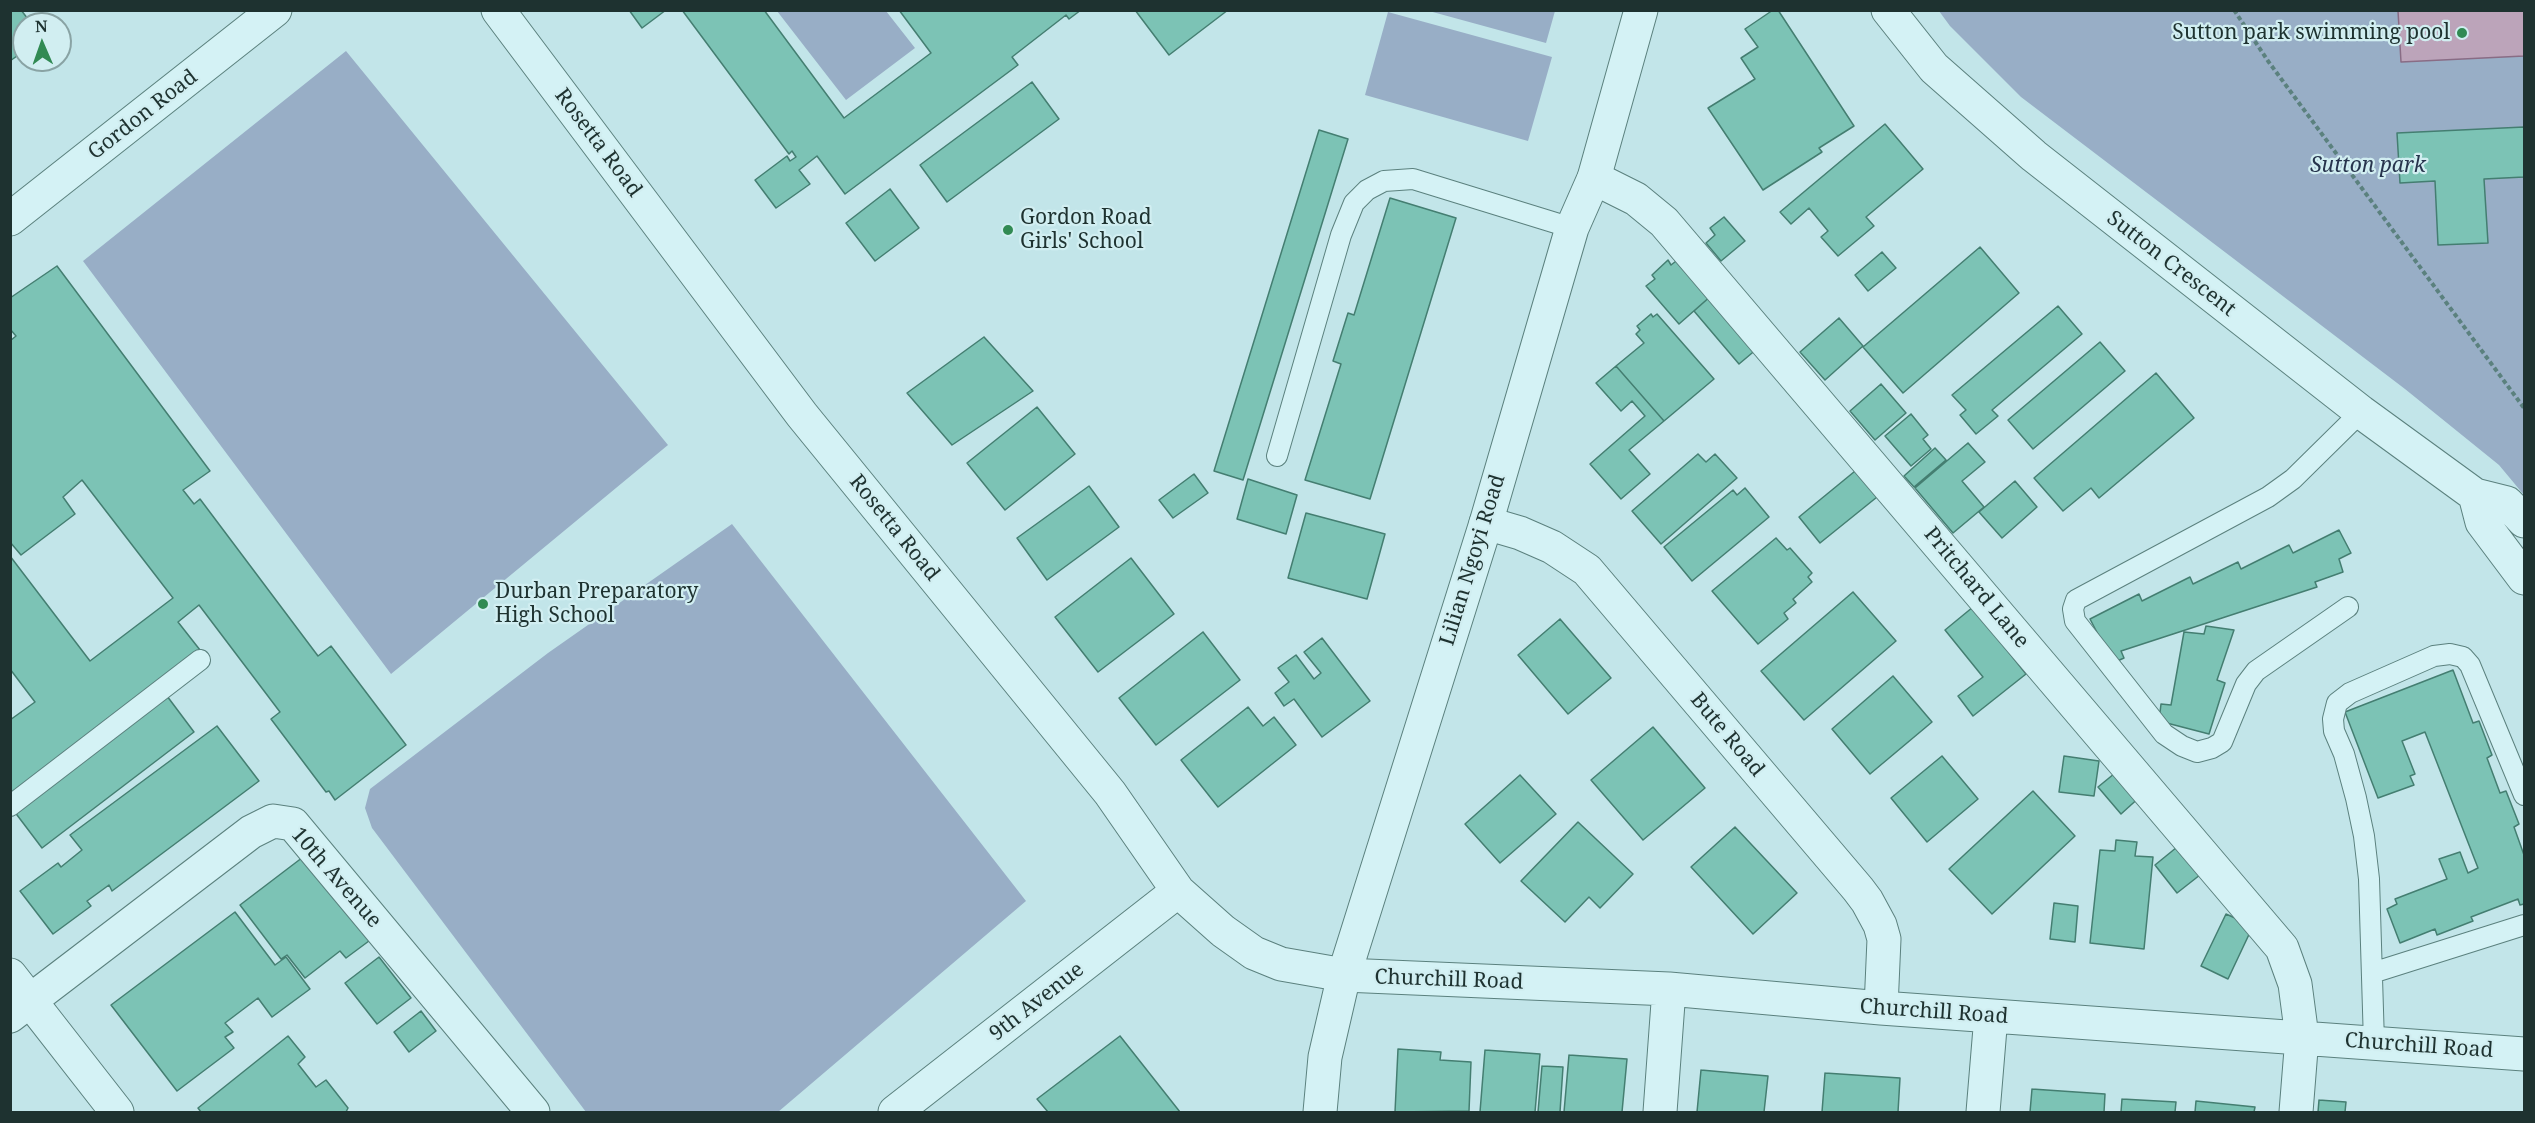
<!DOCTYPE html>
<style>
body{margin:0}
#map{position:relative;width:2535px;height:1123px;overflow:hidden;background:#c2e5e9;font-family:"Noto Serif",serif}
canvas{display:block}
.frame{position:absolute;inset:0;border:12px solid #1e3230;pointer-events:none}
.north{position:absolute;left:12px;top:12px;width:60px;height:60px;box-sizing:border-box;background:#d1eef1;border:2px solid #89a3a4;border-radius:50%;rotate:358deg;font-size:16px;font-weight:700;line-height:24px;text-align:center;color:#1e3230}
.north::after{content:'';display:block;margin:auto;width:21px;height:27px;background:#318a53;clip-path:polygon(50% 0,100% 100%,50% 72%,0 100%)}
</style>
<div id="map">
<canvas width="2535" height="1123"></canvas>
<div class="frame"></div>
<div class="north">N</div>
</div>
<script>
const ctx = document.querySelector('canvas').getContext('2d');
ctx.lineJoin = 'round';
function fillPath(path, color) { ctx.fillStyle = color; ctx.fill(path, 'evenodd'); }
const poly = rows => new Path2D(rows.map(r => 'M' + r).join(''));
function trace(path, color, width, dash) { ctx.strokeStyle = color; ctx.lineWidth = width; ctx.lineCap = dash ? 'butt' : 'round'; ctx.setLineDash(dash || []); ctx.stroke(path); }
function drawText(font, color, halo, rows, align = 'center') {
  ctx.font = font + ' "Noto Serif",serif'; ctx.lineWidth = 4.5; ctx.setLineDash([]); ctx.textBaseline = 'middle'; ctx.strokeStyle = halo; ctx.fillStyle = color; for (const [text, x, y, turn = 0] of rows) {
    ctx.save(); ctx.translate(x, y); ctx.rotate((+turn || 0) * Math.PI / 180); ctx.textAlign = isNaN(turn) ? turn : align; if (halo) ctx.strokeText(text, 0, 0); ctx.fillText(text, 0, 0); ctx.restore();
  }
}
fillPath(poly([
 [777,11,886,11,915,48,846,100],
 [1429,11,1555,10,1555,11,1546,43],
 [1939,11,2524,11,2524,495,2499,465,2405,389,2021,97,1950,26],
 [1388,12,1552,57,1528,141,1365,95],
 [346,51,668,445,391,674,83,261],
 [732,524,1026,901,778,1112,586,1112,372,828,365,808,370,789,548,653]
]), '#98aec6');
const water = poly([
 [2398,11,2524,11,2524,56,2401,62,2398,11]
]);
fillPath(water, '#bca4ba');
trace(water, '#896c85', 1.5);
const building = poly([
 [10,10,21,10,31,23,24,24,24,51,10,61,10,10],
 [629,10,666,10,642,28,629,10],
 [682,10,764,10,844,118,931,53,899,10,1081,10,1069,19,1066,15,1012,57,1018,65,845,194,817,156,799,170,810,184,776,208,755,180,787,156,790,161,796,157,792,151,789,154,682,10],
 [1135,10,1228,10,1169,55,1135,10],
 [1773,10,1778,10,1854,126,1819,148,1822,152,1763,190,1708,108,1755,79,1741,58,1758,47,1745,29,1773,10],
 [1032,82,1059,119,947,202,920,165,1032,82],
 [1885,124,1923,169,1866,217,1874,226,1838,256,1821,237,1828,231,1809,208,1791,224,1780,212,1885,124],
 [2524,127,2524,177,2484,179,2488,243,2438,245,2435,181,2400,183,2397,133,2524,127],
 [1319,130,1348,139,1243,480,1214,471,1319,130],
 [890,189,919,228,875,261,846,223,890,189],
 [1390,198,1456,218,1370,499,1305,480,1341,364,1333,361,1348,313,1354,315,1390,198],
 [1724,217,1745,241,1721,261,1706,243,1715,235,1710,228,1724,217],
 [1980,247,2019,293,1903,393,1863,347,1980,247],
 [1882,252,1896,268,1868,291,1855,275,1882,252],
 [1680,258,1712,295,1679,324,1646,286,1655,279,1652,275,1668,260,1671,265,1680,258],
 [57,266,210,471,183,490,194,504,200,499,318,656,331,646,406,745,335,800,329,791,326,792,271,719,280,712,199,605,178,622,200,650,10,796,10,720,35,702,10,669,10,556,90,661,173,598,82,480,63,497,75,514,21,555,10,542,10,341,16,336,10,329,10,298,57,266],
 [1712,295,1758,348,1739,364,1694,311,1712,295],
 [2058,306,2082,334,1992,410,1998,416,1976,434,1960,415,1966,410,1952,395,2058,306],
 [1651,314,1653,317,1657,314,1714,379,1664,421,1616,366,1644,343,1636,334,1640,330,1637,326,1651,314],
 [1839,318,1863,346,1825,380,1800,352,1839,318],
 [984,337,1033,391,952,445,907,393,984,337],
 [2100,342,2125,371,2033,449,2008,420,2100,342],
 [1616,366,1664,421,1629,450,1650,474,1621,499,1590,464,1645,416,1632,401,1621,411,1596,383,1616,366],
 [2156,373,2194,418,2099,498,2091,488,2063,511,2034,478,2156,373],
 [1881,384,1906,413,1875,440,1850,411,1881,384],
 [1037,407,1075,454,1005,510,967,463,1037,407],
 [1911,414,1928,435,1923,439,1931,449,1911,466,1885,436,1911,414],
 [1968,443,1985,462,1962,481,1984,507,1953,533,1915,488,1968,443],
 [1935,448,1946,460,1914,487,1904,476,1935,448],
 [1698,454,1706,462,1715,454,1737,478,1661,544,1632,511,1698,454],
 [1860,467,1882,493,1820,543,1799,517,1860,467],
 [1194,474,1208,493,1173,518,1159,500,1194,474],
 [1248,479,1297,495,1286,534,1237,519,1248,479],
 [2015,481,2037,507,2002,538,1979,512,2015,481],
 [1089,486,1119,527,1047,580,1017,538,1089,486],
 [1745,488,1769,517,1692,581,1664,547,1733,490,1737,495,1745,488],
 [1306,513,1385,534,1367,599,1288,578,1306,513],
 [2339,530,2351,553,2339,559,2343,572,2315,582,2317,587,2121,651,2124,658,2113,663,2090,619,2139,594,2142,601,2190,577,2193,584,2238,562,2241,569,2289,545,2293,553,2339,530],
 [1776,538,1787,550,1790,548,1812,573,1808,577,1812,582,1793,599,1796,603,1784,613,1788,619,1758,644,1712,591,1776,538],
 [1131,558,1174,614,1098,672,1055,617,1131,558],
 [1853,592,1896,641,1804,720,1761,671,1853,592],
 [1973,607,2026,674,1973,716,1958,696,1983,677,1945,630,1973,607],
 [1560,619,1611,678,1568,714,1518,655,1560,619],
 [2206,626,2234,630,2217,680,2225,683,2209,734,2159,721,2161,704,2171,705,2184,632,2204,634,2206,626],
 [1203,632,1240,680,1156,745,1119,698,1203,632],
 [1322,638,1370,701,1322,737,1294,699,1284,706,1275,693,1289,682,1278,668,1296,655,1314,679,1321,673,1304,652,1322,638],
 [2453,670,2473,723,2479,721,2492,755,2487,758,2500,793,2506,791,2519,824,2514,827,2524,855,2524,904,2520,905,2518,899,2471,917,2473,921,2437,935,2435,929,2400,943,2387,909,2397,904,2395,899,2447,879,2439,859,2460,852,2468,873,2478,868,2425,732,2402,741,2415,774,2410,776,2414,785,2378,798,2345,712,2453,670],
 [1893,676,1932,722,1870,774,1832,729,1893,676],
 [167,696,194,732,42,848,14,811,167,696],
 [1248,707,1263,726,1274,717,1296,745,1218,807,1181,760,1248,707],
 [217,726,259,781,112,891,109,885,87,901,91,906,53,934,20,891,58,863,61,867,82,850,70,835,217,726],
 [1653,727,1705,788,1643,840,1591,780,1653,727],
 [1942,756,1978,799,1927,842,1891,798,1942,756],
 [2064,756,2099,761,2094,796,2059,792,2064,756],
 [2120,769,2142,795,2121,814,2098,787,2120,769],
 [1520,775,1556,814,1500,863,1465,824,1520,775],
 [2033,791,2075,836,1992,914,1949,869,2033,791],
 [1578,822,1633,874,1600,908,1589,897,1565,922,1521,881,1578,822],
 [1735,827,1797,893,1753,934,1691,867,1735,827],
 [2116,840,2137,842,2135,856,2153,857,2144,949,2090,943,2100,850,2115,851,2116,840],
 [2182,843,2205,871,2177,893,2155,865,2182,843],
 [307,854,373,938,346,958,340,951,305,978,287,955,281,959,240,905,307,854],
 [2054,903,2078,906,2075,942,2050,939,2054,903],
 [235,912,275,965,286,957,310,989,272,1017,258,998,225,1023,233,1032,225,1037,234,1048,177,1091,111,1005,235,912],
 [2226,914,2253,926,2228,979,2201,966,2226,914],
 [379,957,411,998,377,1024,345,983,379,957],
 [421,1011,436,1031,409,1052,394,1032,421,1011],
 [288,1036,305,1057,298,1064,316,1087,326,1080,348,1108,346,1112,201,1112,198,1108,288,1036],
 [1120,1036,1180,1112,1048,1112,1037,1099,1120,1036],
 [1398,1049,1441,1052,1440,1060,1471,1062,1469,1111,1395,1112,1398,1049],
 [1485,1050,1540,1054,1535,1112,1480,1112,1485,1050],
 [1569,1055,1627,1059,1622,1112,1564,1112,1569,1055],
 [1542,1066,1563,1067,1560,1112,1538,1112,1542,1066],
 [1701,1070,1768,1076,1764,1112,1697,1112,1701,1070],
 [1825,1073,1900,1078,1898,1112,1822,1112,1825,1073],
 [2032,1089,2105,1094,2104,1112,2030,1112,2032,1089],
 [2122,1099,2176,1102,2175,1112,2121,1112,2122,1099],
 [2319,1100,2346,1102,2345,1112,2318,1112,2319,1100],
 [2196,1101,2255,1107,2254,1112,2195,1112,2196,1101]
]);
fillPath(building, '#7cc3b5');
trace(building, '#447e71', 1.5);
const service = poly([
 [1277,456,1341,235,1354,203,1367,190,1384,181,1413,179,1572,228],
 [2348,607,2256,671,2246,684,2222,742,2212,748,2197,752,2182,746,2164,734,2075,621,2073,609,2076,600,2268,497,2293,479,2361,412],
 [10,806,200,660],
 [2372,973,2524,925],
 [2374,1043,2369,879,2364,836,2356,798,2344,754,2334,731,2333,719,2337,703,2350,693,2434,656,2450,654,2463,657,2470,665,2524,795]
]);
const minor = poly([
 [498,10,802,415,1110,793,1178,891,1223,931,1254,953,1281,964,1344,975,1669,989,1881,1008,2524,1054],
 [1888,10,1934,68,2034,156,2361,412,2475,495,2507,503,2524,521],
 [1594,178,1636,199,1664,222,2282,948,2295,984,2302,1037,2296,1112],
 [10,219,275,10],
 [2475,495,2482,522,2524,578],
 [1486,523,1520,533,1552,547,1587,570,1858,889,1867,901,1880,925,1884,939,1881,1008],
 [10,975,117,1112],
 [10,1016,251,832,273,821,293,824,533,1112],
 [895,1112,1178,891],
 [1660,1112,1669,989],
 [1983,1112,1991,1016]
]);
const tertiary = poly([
 [1320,1112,1325,1057,1344,975,1486,523,1572,228,1594,178,1641,10]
]);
trace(service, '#5b817e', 22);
trace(minor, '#5b817e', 35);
trace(tertiary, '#5b817e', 35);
trace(poly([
 [2234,10,2268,61,2524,408]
]), '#5b817e', 4, [4.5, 3]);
trace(service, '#d4f2f5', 20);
trace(minor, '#d4f2f5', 33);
trace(tertiary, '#d4f2f5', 33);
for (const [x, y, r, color] of [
 [2462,33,6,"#318a53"],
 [1008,230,6,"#318a53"],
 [483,604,6,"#318a53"]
]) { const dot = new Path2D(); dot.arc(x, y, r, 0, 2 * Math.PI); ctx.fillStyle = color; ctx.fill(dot); trace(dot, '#d1eef1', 2); }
drawText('21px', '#1e3230', '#d1eef1', [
 ["Sutton park swimming pool",2450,33,"right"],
 ["Gordon Road",1020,218],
 ["Girls' School",1020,242],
 ["Durban Preparatory",495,592],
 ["High School",495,616]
], 'left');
drawText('21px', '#1e3230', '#d1eef1', [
 ["Gordon Road",143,115,-38],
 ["Rosetta Road",598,143,53],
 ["Sutton Crescent",2171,264,38],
 ["Rosetta Road",894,528,51],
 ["Lilian Ngoyi Road",1473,560,-73],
 ["Pritchard Lane",1976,588,50],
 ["Bute Road",1727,735,50],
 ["10th Avenue",336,878,49],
 ["Churchill Road",1449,980,2],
 ["9th Avenue",1037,1002,-38],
 ["Churchill Road",1934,1012,4],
 ["Churchill Road",2419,1046,4]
]);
drawText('italic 21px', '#27344d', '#d1eef1', [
 ["Sutton park",2368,166]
]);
</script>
